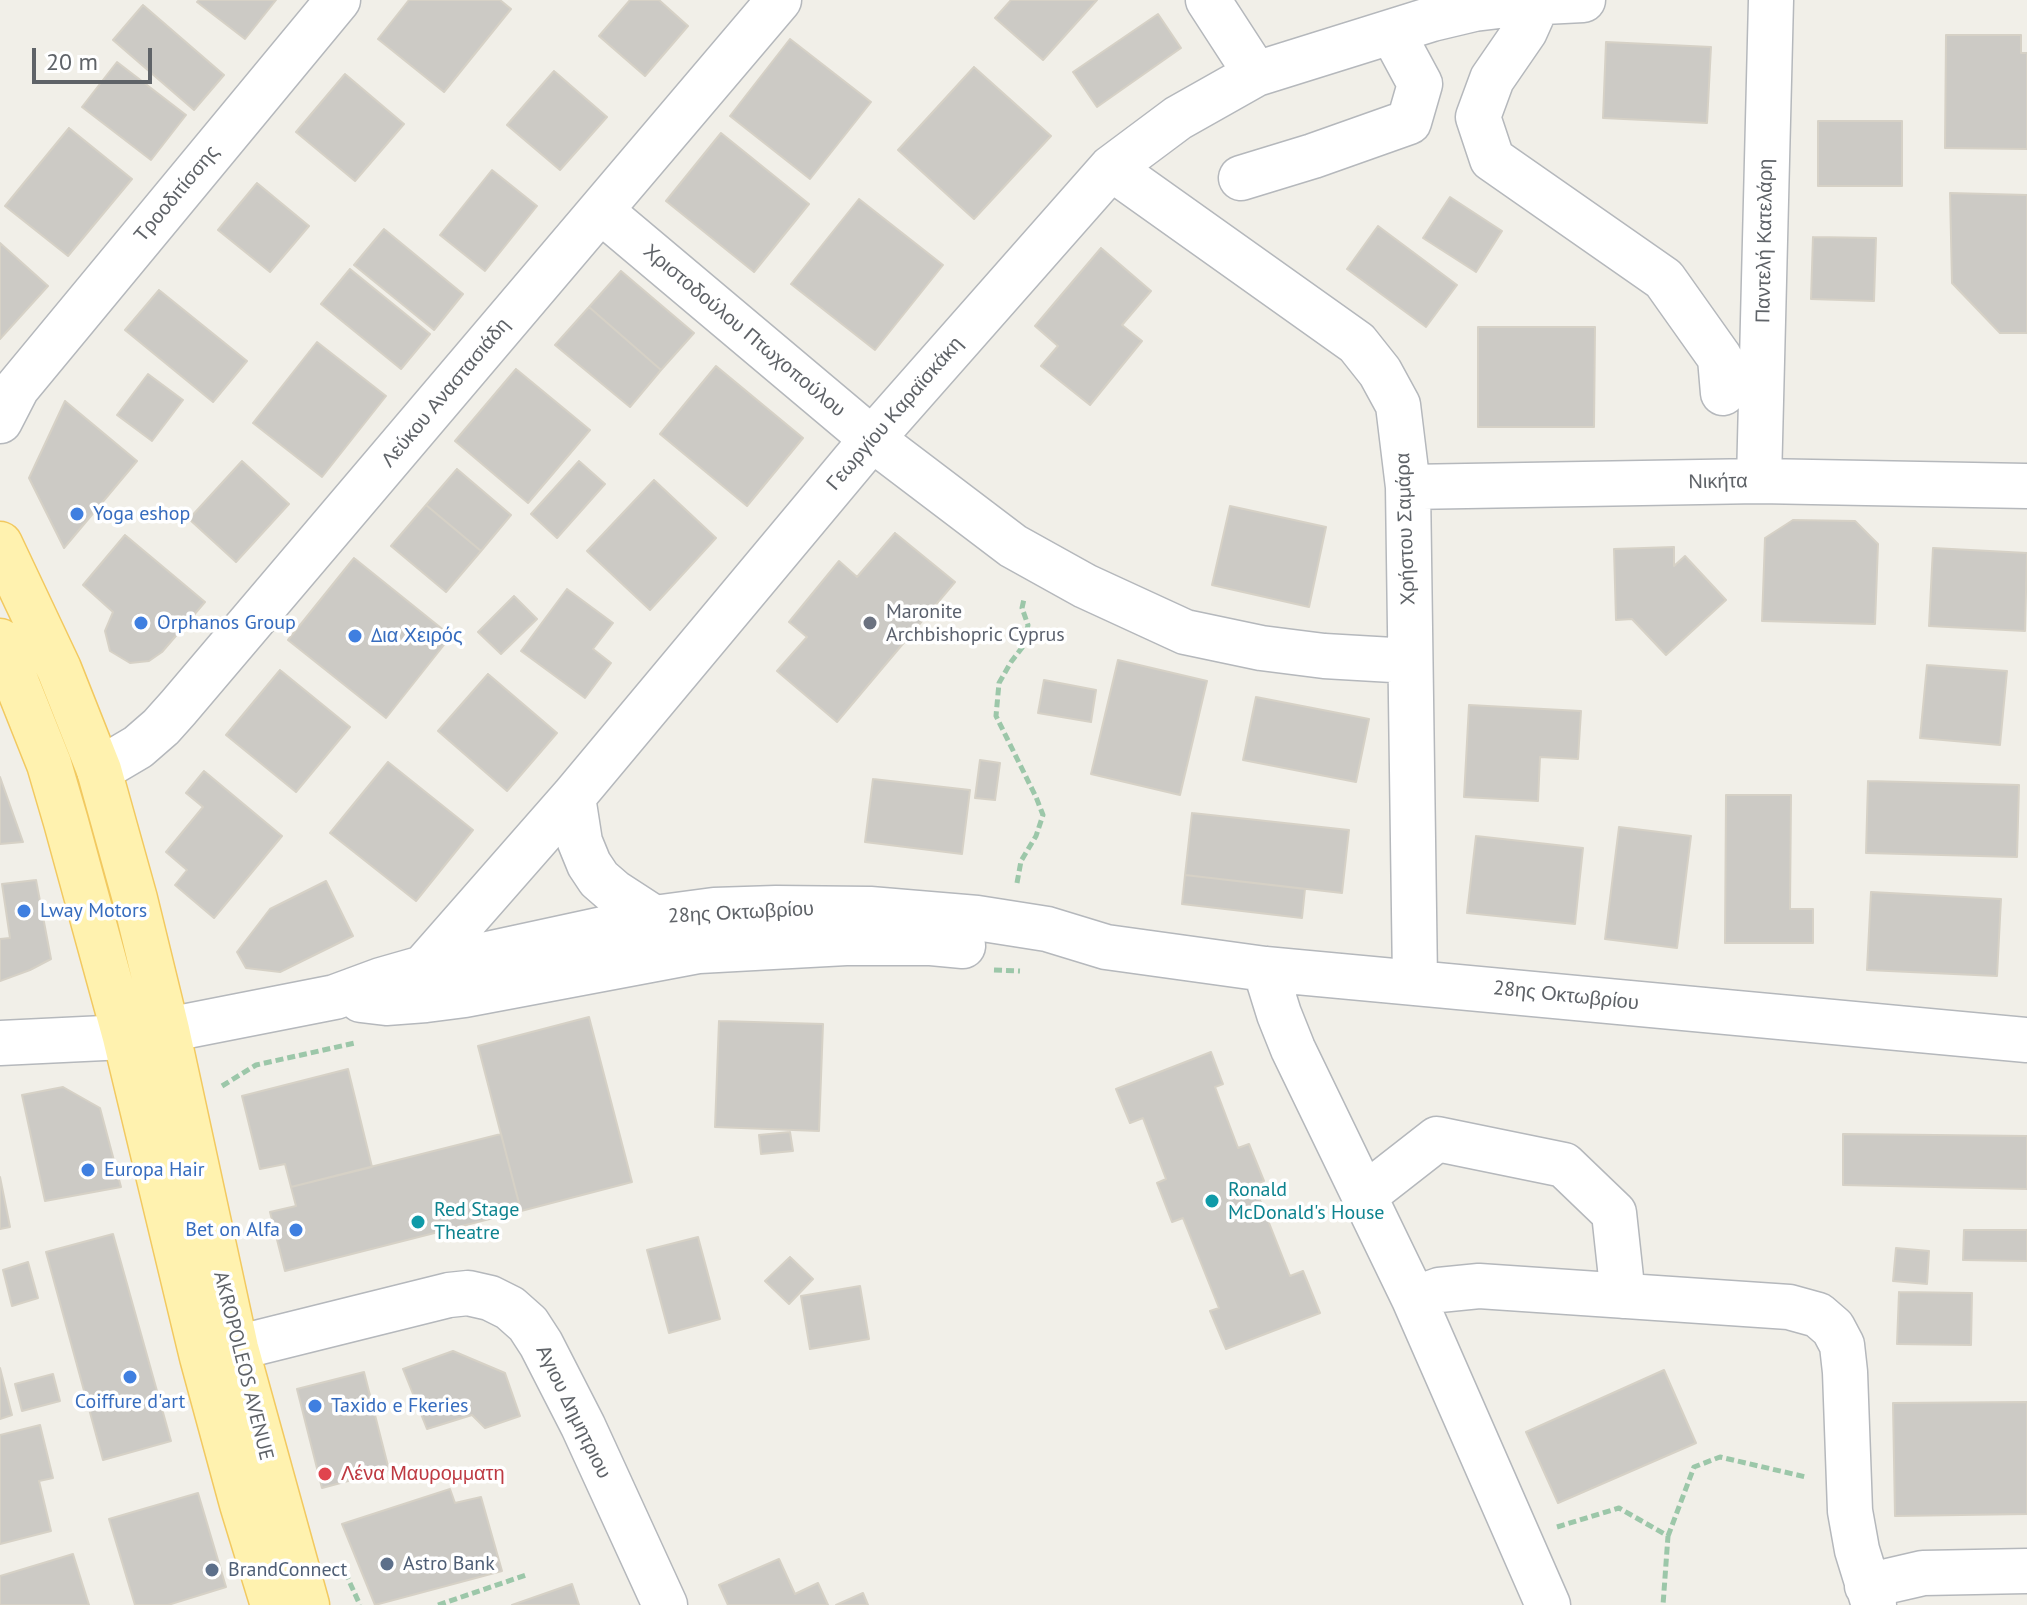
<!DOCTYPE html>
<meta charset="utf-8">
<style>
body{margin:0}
#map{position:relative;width:2027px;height:1605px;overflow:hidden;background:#f1efe8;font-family:"PT Sans",sans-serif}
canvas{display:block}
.scale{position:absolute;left:32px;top:48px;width:120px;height:36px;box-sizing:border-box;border:4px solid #5f6368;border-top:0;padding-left:10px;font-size:24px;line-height:28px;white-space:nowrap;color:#5f6368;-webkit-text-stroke:6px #fff;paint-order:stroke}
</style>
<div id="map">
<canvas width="2027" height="1605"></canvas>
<div class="scale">20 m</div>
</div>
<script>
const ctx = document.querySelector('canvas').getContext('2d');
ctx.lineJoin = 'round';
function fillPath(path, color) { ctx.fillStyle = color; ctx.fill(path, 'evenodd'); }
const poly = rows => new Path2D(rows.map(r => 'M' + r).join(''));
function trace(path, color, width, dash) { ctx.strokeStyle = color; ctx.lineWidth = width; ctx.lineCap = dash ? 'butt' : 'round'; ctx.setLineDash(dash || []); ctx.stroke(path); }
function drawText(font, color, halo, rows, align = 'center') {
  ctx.font = font + ' "PT Sans",sans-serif'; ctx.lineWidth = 7; ctx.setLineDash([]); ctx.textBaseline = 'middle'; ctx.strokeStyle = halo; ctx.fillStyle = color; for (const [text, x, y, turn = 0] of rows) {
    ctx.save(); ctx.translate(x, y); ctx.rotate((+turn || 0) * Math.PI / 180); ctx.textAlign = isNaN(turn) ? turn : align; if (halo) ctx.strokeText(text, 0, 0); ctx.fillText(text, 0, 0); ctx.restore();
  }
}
const building = poly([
 [199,0,276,0,245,39,197,2,199,0],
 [409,0,500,0,511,9,444,92,378,39,409,0],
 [630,0,659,0,688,26,645,76,599,36,630,0],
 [1011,0,1097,0,1043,60,995,18,1011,0],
 [143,5,224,75,194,110,113,40,143,5],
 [1158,14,1181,48,1097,107,1073,72,1158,14],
 [1946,35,2021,35,2021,53,2027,53,2027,149,1945,148,1946,35],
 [790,39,871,102,810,179,730,116,790,39],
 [1606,42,1711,47,1707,123,1603,118,1606,42],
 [117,62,186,115,151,160,82,107,117,62],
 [974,67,1051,136,974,219,898,150,974,67],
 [554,71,607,117,560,170,507,125,554,71],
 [345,74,404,124,355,181,296,132,345,74],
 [1818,121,1902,121,1902,186,1818,186,1818,121],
 [69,128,132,179,68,256,5,206,69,128],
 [721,133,809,204,754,272,666,201,721,133],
 [492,170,537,206,485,271,440,235,492,170],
 [257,183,309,226,270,272,218,230,257,183],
 [1950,193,2027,195,2027,333,2000,333,1952,283,1950,193],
 [1450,197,1502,231,1476,272,1423,238,1450,197],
 [859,199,943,265,875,350,791,284,859,199],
 [1378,226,1457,285,1426,327,1347,269,1378,226],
 [384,229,463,294,434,330,354,265,384,229],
 [1813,237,1876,238,1874,301,1811,299,1813,237],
 [0,243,48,286,0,339,0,243],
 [1101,248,1151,291,1122,325,1142,341,1090,405,1041,366,1058,346,1035,326,1101,248],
 [350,269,430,334,401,369,321,304,350,269],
 [621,271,694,333,661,370,589,307,621,271],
 [159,290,247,361,213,402,125,330,159,290],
 [589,307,661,370,630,407,555,345,589,307],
 [1478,327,1595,327,1594,427,1478,427,1478,327],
 [317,342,386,396,322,477,253,423,317,342],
 [716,366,803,438,747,506,660,434,716,366],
 [516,369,590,430,528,503,455,441,516,369],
 [148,374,183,400,152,441,117,415,148,374],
 [65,401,137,461,64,548,29,478,65,401],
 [242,461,289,504,236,562,189,519,242,461],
 [579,461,605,484,557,538,531,514,579,461],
 [457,469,511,515,481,551,426,505,457,469],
 [654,480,716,538,650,610,587,551,654,480],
 [426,505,481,551,446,592,391,546,426,505],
 [1230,506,1326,527,1309,607,1212,585,1230,506],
 [1793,520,1855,521,1878,544,1875,624,1762,621,1765,538,1793,520],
 [895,533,955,582,837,722,777,671,807,637,789,622,839,561,857,577,895,533],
 [125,535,205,602,162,652,149,661,130,663,110,651,105,631,113,612,83,585,125,535],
 [1674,547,1674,566,1685,556,1726,600,1666,655,1632,619,1616,620,1614,549,1674,547],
 [1933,548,2027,553,2025,631,1929,626,1933,548],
 [354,558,451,636,386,718,288,640,354,558],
 [567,589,613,623,593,649,611,663,585,698,521,651,567,589],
 [514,596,537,619,501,654,478,632,514,596],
 [1118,660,1207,681,1180,795,1091,774,1118,660],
 [1927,665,2007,671,2000,745,1920,738,1927,665],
 [280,670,350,727,296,792,226,735,280,670],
 [488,674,557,733,507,791,438,731,488,674],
 [1044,680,1096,690,1091,722,1038,713,1044,680],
 [1256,697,1369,719,1356,782,1243,760,1256,697],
 [1469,705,1581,711,1578,759,1540,757,1538,801,1464,797,1469,705],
 [980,760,1000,763,995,800,975,798,980,760],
 [388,762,473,830,416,901,330,833,388,762],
 [204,771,282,836,214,918,175,885,187,870,166,852,203,807,186,793,204,771],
 [0,777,23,842,0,844,0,777],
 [873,779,970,790,962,854,865,842,873,779],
 [1868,781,2019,785,2017,857,1866,853,1868,781],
 [1726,795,1791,795,1790,909,1813,909,1813,943,1725,943,1726,795],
 [1192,813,1349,830,1342,893,1185,875,1192,813],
 [1619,827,1691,836,1677,948,1605,939,1619,827],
 [1476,836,1583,848,1575,924,1467,913,1476,836],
 [1185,875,1305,889,1302,918,1182,904,1185,875],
 [36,880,51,959,30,970,0,981,0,939,10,938,2,884,36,880],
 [326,881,353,936,280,972,246,968,237,952,270,909,326,881],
 [1871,892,2001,899,1997,976,1867,970,1871,892],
 [589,1017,632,1182,521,1211,478,1046,589,1017],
 [719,1021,823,1024,819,1131,715,1127,719,1021],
 [1211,1052,1223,1084,1215,1087,1238,1148,1249,1144,1264,1181,1254,1185,1290,1276,1303,1271,1320,1313,1226,1349,1210,1311,1219,1308,1183,1218,1172,1222,1157,1183,1166,1179,1143,1118,1130,1123,1116,1089,1211,1052],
 [348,1069,372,1167,291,1187,285,1164,260,1169,242,1096,348,1069],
 [63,1087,100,1108,121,1187,45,1201,22,1095,63,1087],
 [790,1132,793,1151,761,1154,759,1135,790,1132],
 [501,1134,521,1211,285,1271,270,1212,296,1206,291,1187,501,1134],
 [1843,1134,2027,1136,2027,1189,1843,1185,1843,1134],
 [0,1177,10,1227,0,1229,0,1177],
 [1964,1230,2027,1230,2027,1261,1963,1260,1964,1230],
 [113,1234,171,1441,103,1460,46,1252,113,1234],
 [698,1237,720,1319,669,1333,647,1250,698,1237],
 [1896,1248,1929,1251,1927,1284,1893,1281,1896,1248],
 [790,1257,813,1279,789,1304,765,1281,790,1257],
 [28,1262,38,1298,12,1306,3,1270,28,1262],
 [860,1286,869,1339,810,1349,801,1296,860,1286],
 [1899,1292,1972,1293,1971,1345,1897,1344,1899,1292],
 [453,1351,505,1373,520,1416,485,1428,472,1415,427,1429,403,1369,453,1351],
 [0,1368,12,1415,0,1419,0,1368],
 [1664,1370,1696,1443,1558,1503,1526,1432,1664,1370],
 [364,1372,389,1470,322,1488,297,1389,364,1372],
 [53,1374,60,1401,22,1411,15,1384,53,1374],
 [2027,1402,2027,1514,1895,1516,1893,1403,2027,1402],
 [40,1425,53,1478,39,1481,51,1531,0,1544,0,1435,40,1425],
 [450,1489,455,1503,481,1497,502,1571,375,1605,342,1524,450,1489],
 [198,1493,226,1587,168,1605,135,1605,109,1519,198,1493],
 [73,1554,89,1605,0,1605,0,1576,73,1554],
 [779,1559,795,1594,818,1583,828,1605,728,1605,719,1585,779,1559],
 [572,1584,579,1605,512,1605,572,1584],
 [863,1593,868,1605,836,1605,863,1593]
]);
fillPath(building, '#cccac5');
trace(building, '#d6d1c6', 2);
const minor = poly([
 [1208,0,1256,74],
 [1538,2,1525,31,1492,79,1478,117,1492,159,1664,279,1720,358,1723,393],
 [1111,168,1357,343,1380,372,1398,405,1408,487,1415,981],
 [1241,178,1313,156,1409,122,1420,84,1392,32],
 [601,211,872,439,1013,546,1085,586,1185,632,1261,648,1324,656,1410,661],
 [0,421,17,388,338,0],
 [1759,481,1771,0],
 [1408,487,1759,481,2027,486],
 [99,770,138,747,161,727,178,708,779,0],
 [573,797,580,842,589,864,599,879,614,892,654,918],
 [423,968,573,797,872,439,1111,168,1178,118,1256,74,1432,19,1474,9,1524,3,1583,0],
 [1265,969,1279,1014,1293,1049,1414,1299,1548,1605],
 [361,1000,386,1003,426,1000,465,995,699,951,846,943,931,943,963,946],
 [0,1043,125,1037,167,1030,335,997,381,980,423,968,654,918,714,910,776,908,870,909,977,918,1047,929,1106,947,1265,969,2027,1040],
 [1364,1196,1437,1139,1564,1165,1614,1213,1623,1296],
 [1414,1299,1439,1290,1479,1286,1789,1307,1818,1315,1833,1328,1842,1345,1845,1372,1850,1511,1857,1550,1874,1605],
 [236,1348,449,1295,468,1293,490,1298,510,1308,528,1324,541,1344,583,1426,665,1605],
 [1867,1586,1923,1573,2027,1571]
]);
const major = poly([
 [0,544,59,669,99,770,135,899,167,1030,236,1348,307,1605],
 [0,641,49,764,66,822,125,1037,202,1357,242,1504,273,1605]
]);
trace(minor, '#b5b8bc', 47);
trace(major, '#f2c960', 47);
trace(poly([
 [1017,883,1021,861,1036,836,1043,815,1036,797,996,716,999,683,1011,662,1024,645,1028,625,1022,608,1024,599],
 [994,970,1020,971],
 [222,1086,256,1065,355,1043],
 [1557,1527,1619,1508,1668,1536,1663,1605],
 [1668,1536,1694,1467,1720,1457,1806,1477],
 [345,1572,360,1605],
 [438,1605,526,1575]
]), '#9cc7a9', 5, [8, 4]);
trace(minor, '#fff', 44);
trace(major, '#fff2af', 44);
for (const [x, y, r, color] of [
 [77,514,8,"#3f7fe0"],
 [141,623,8,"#3f7fe0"],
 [870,623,8,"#6b7280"],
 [355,636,8,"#3f7fe0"],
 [24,911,8,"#3f7fe0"],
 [88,1170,8,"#3f7fe0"],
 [1212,1201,8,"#0f9aa8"],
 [418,1222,8,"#0f9aa8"],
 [296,1230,8,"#3f7fe0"],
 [130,1377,8,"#3f7fe0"],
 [315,1406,8,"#3f7fe0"],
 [325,1474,8,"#e0444e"],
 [387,1564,8,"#5c6f8a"],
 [212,1570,8,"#5c6f8a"]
]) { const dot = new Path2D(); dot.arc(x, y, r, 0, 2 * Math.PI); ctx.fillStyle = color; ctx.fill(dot); trace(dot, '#fff', 3); }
drawText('20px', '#5f6368', '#fff', [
 ["Τροοδιτίσσης",177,194,-50],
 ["Παντελή Κατελάρη",1765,241,-89],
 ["Χριστοδούλου Πτωχοπούλου",744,331,40],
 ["Λεύκου Αναστασιάδη",446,393,-50],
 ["Γεωργίου Καραϊσκάκη",895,414,-49],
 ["Νικήτα",1718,482,-1],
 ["Χρήστου Σαμάρα",1406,529,-92],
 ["28ης Οκτωβρίου",741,913,-3],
 ["28ης Οκτωβρίου",1566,996,6],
 ["AKROPOLEOS AVENUE",243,1366,76],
 ["Αγιου Δημητριου",573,1412,64]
]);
drawText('20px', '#366cbe', '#fff', [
 ["Yoga eshop",93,514],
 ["Orphanos Group",157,623],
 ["Δια Χειρός",371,636],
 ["Lway Motors",40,911],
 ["Europa Hair",104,1170],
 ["Bet on Alfa",280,1230,"right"],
 ["Coiffure d'art",130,1402,"center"],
 ["Taxido e Fkeries",331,1406]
], 'left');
drawText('20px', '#5b616d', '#fff', [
 ["Maronite",886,612],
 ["Archbishopric Cyprus",886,635]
], 'left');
drawText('20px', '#0d838f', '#fff', [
 ["Ronald",1228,1190],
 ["McDonald's House",1228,1213],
 ["Red Stage",434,1210],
 ["Theatre",434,1233]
], 'left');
drawText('20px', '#be3a42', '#fff', [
 ["Λένα Μαυρομματη",341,1474]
], 'left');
drawText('20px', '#4e5e75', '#fff', [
 ["Astro Bank",403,1564],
 ["BrandConnect",228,1570]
], 'left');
</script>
